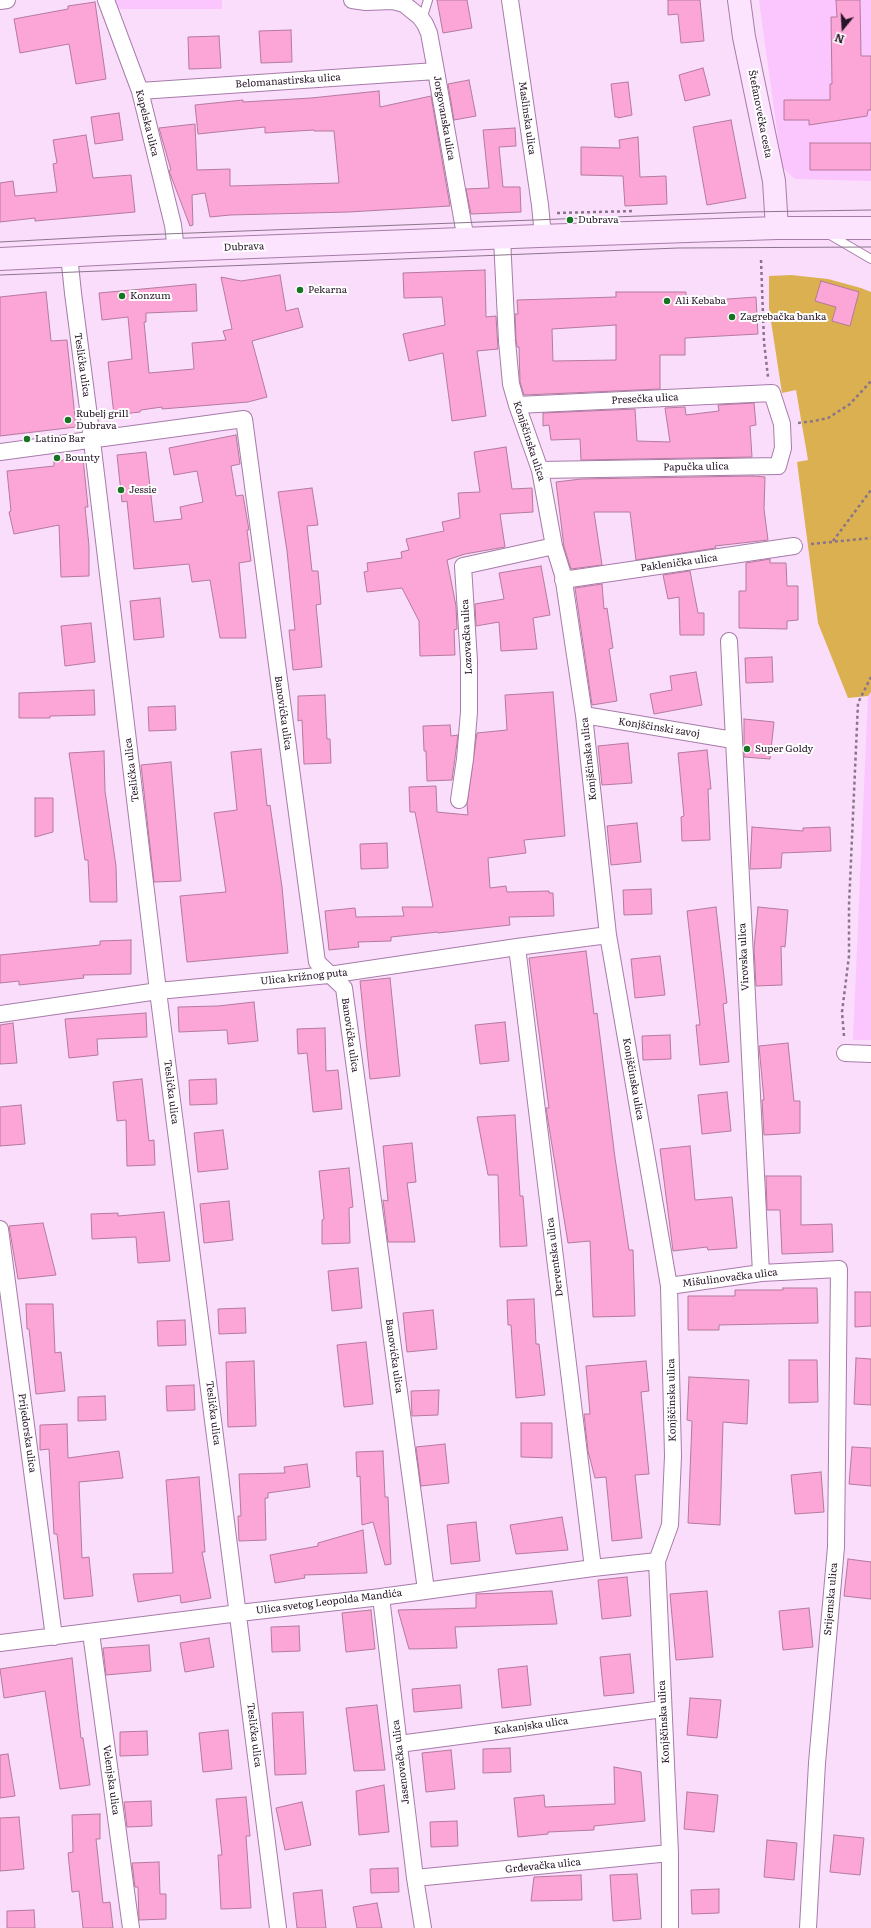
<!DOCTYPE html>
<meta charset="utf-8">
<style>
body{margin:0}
#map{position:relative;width:871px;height:1928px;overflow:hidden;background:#faddfb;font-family:Literata,serif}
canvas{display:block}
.north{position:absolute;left:823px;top:8px;width:40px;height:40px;-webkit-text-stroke:3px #fff;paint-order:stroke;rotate:198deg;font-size:11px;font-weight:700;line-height:16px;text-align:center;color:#261527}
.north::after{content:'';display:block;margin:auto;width:14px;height:18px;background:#261527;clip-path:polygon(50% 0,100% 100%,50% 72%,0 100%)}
</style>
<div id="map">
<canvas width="871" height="1928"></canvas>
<div class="north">N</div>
</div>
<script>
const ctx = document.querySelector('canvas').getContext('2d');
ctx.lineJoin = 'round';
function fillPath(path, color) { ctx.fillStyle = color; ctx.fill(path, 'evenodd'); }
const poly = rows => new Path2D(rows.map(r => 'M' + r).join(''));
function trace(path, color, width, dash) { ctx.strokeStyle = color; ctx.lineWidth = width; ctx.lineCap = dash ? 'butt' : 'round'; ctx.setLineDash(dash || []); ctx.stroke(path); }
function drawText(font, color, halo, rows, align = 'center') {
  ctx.font = font + ' Literata,serif'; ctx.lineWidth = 4; ctx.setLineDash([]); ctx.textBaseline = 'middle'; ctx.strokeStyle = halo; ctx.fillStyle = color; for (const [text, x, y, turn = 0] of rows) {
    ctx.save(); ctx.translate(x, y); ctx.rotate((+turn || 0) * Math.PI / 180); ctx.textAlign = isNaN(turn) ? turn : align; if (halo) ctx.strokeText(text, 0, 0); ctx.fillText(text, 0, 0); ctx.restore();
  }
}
fillPath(poly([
 [112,0,222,0,222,9,119,9],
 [759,0,871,0,871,181,795,179,782,167],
 [871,692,871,1040,853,1040,868,696]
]), '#fbc5fe');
fillPath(poly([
 [791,275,828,279,861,288,871,292,871,692,868,696,848,698,818,623,797,462,808,460,796,390,782,393,769,308,769,276]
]), '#dbb051');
const building = poly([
 [437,0,467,0,472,28,443,33,437,0],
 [668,0,700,0,704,41,681,43,678,14,668,15,668,0],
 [836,0,860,0,861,56,871,56,871,110,868,110,867,116,809,125,809,120,784,120,784,100,830,100,830,84,832,84,831,17,837,17,836,0],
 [95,2,106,79,76,84,69,44,20,53,14,19,68,9,68,6,95,2],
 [291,30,292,62,261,63,259,31,291,30],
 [219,36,221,68,189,69,188,37,219,36],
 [703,68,710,95,685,101,679,75,703,68],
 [469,80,476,116,454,120,448,84,469,80],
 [628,82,632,115,618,118,618,117,615,117,611,84,628,82],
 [379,91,380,107,431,96,450,206,349,212,230,215,210,217,205,193,192,195,193,225,190,226,169,171,171,170,159,128,195,124,197,170,230,169,230,186,339,183,334,131,314,131,314,130,265,133,265,127,198,134,195,105,243,100,243,102,311,98,379,91],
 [119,113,123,140,95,144,91,117,119,113],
 [731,120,746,198,707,205,693,127,731,120],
 [515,128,516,146,499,147,503,187,520,187,521,212,471,214,466,189,489,188,483,130,515,128],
 [86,135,93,178,131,175,135,212,35,221,35,218,0,222,0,183,13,181,15,196,57,192,53,164,57,163,53,140,86,135],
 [638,137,640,177,666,176,667,204,625,206,623,176,581,175,581,147,620,148,619,140,638,137],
 [810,143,871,143,871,170,810,170,810,143],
 [485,270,486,317,496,316,498,349,477,351,486,416,452,421,443,353,409,361,403,334,445,325,442,297,404,298,403,273,485,270],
 [280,275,286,311,298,308,303,327,252,341,267,397,248,402,162,409,162,407,141,410,140,412,114,415,108,362,132,359,128,317,102,320,99,293,196,284,197,311,146,313,146,322,144,322,149,373,194,369,192,343,226,340,223,331,232,329,221,277,241,281,280,275],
 [821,281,859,292,850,326,832,321,836,307,815,301,821,281],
 [46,292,51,341,67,340,76,427,0,436,0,297,46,292],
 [616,292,686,292,686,302,756,297,758,334,685,338,685,355,660,355,660,389,524,395,520,382,519,347,517,347,516,340,515,314,518,314,517,300,616,297,616,292],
 [616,325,616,360,553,361,552,329,616,325],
 [754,403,756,425,750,426,752,457,581,460,580,439,551,440,549,425,543,426,543,413,635,409,637,441,670,442,665,408,685,407,686,415,719,411,718,405,754,403],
 [236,435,240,464,231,466,236,496,243,495,249,530,247,530,251,561,239,563,246,638,220,638,210,580,192,582,189,564,134,569,127,501,122,502,117,455,146,452,154,522,182,519,180,507,203,502,197,471,174,475,169,448,236,435],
 [506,447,512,489,532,488,533,512,500,514,505,547,465,554,447,560,456,606,457,629,454,630,455,655,420,656,419,621,402,588,367,592,364,572,368,571,367,563,402,558,401,552,409,550,406,539,444,531,442,522,460,518,458,493,480,492,474,452,506,447],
 [83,458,88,507,85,507,89,546,89,576,61,577,59,525,14,534,9,512,11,511,7,471,54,466,54,461,83,458],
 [753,476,765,477,764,509,768,540,715,546,716,548,636,560,630,512,594,512,602,565,571,569,564,547,556,482,581,479,753,476],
 [312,488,318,525,307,526,312,571,318,571,321,604,316,605,322,667,293,670,289,630,295,630,287,551,278,492,312,488],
 [770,559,770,563,786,563,787,586,798,586,798,620,787,621,787,629,739,628,739,591,746,591,746,563,770,559],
 [541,566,550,615,533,618,537,649,501,651,499,622,476,626,475,604,504,599,499,573,541,566],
 [690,571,698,613,704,613,704,635,680,635,679,597,668,599,663,575,690,571],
 [602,584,604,609,607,608,613,648,609,649,617,701,592,705,575,588,602,584],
 [160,598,164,637,134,640,130,601,160,598],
 [91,623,95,662,65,666,61,626,91,623],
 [772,657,773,682,746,683,745,658,772,657],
 [696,672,702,705,654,714,650,694,672,690,670,676,696,672],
 [94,690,95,715,50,716,50,718,19,718,19,693,94,690],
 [553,692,565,836,524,840,526,853,488,858,490,888,506,886,507,892,549,891,549,893,553,893,554,916,509,917,510,925,438,933,438,932,391,937,391,941,358,942,359,947,329,950,325,911,355,908,356,917,404,916,402,907,433,907,415,812,410,812,409,787,436,786,437,812,468,815,467,804,477,733,507,730,505,695,553,692],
 [325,695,327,739,330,739,331,763,304,764,302,720,298,721,298,696,325,695],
 [175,706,176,730,149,731,148,707,175,706],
 [744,719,774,722,770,759,744,757,744,719],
 [450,725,451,736,458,735,452,780,427,781,426,751,424,751,423,726,450,725],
 [628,743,632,783,602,785,598,746,628,743],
 [261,749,267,806,270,805,282,887,288,953,187,962,180,896,226,892,214,813,237,810,231,752,261,749],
 [707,750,711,789,708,789,710,840,682,841,681,817,684,816,678,753,707,750],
 [104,751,105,791,116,866,117,902,90,902,88,860,85,860,69,753,104,751],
 [171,762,181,881,154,882,141,765,171,762],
 [35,798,53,798,53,832,35,837,35,798],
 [637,823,641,862,611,865,607,826,637,823],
 [752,827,803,831,803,828,830,827,831,851,782,853,781,868,750,869,752,827],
 [387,843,388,868,361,869,360,844,387,843],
 [651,889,652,914,624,915,623,890,651,889],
 [716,907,727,1003,723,1004,729,1062,700,1065,696,1025,700,1025,687,911,716,907],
 [758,907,788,910,785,947,781,946,782,985,756,986,754,948,758,907],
 [131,940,131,974,83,975,84,978,19,985,19,981,0,983,0,955,100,945,100,941,131,940],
 [586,951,594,1014,597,1013,615,1158,629,1250,633,1250,635,1316,593,1317,590,1241,568,1243,549,1127,546,1108,549,1108,529,958,586,951],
 [660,956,665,995,635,998,631,959,660,956],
 [390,978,400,1076,370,1079,360,981,390,978],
 [254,1002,258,1041,228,1044,227,1030,179,1032,178,1007,218,1006,254,1002],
 [146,1013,147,1037,97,1039,98,1055,69,1058,65,1019,146,1013],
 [505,1022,509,1061,480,1064,475,1025,505,1022],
 [13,1023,17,1063,0,1064,0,1025,13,1023],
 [325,1028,326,1071,338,1070,342,1109,313,1112,307,1053,298,1054,297,1029,325,1028],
 [670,1035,671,1059,643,1060,642,1036,670,1035],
 [788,1043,794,1101,800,1101,800,1133,764,1135,762,1100,764,1100,759,1046,788,1043],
 [142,1079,149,1141,154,1140,155,1165,127,1166,126,1120,117,1121,113,1082,142,1079],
 [216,1079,217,1104,190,1105,189,1080,216,1079],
 [727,1092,731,1131,702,1134,698,1095,727,1092],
 [21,1105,25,1144,0,1146,0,1107,21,1105],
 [515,1115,520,1196,523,1196,527,1246,500,1247,498,1175,488,1175,477,1117,515,1115],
 [223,1130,228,1169,198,1172,194,1133,223,1130],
 [412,1143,416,1182,407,1183,415,1242,388,1242,383,1200,388,1201,383,1146,412,1143],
 [690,1146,695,1200,732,1197,737,1248,708,1250,707,1247,673,1251,660,1149,690,1146],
 [349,1168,353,1207,349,1208,350,1243,322,1244,322,1220,324,1219,319,1171,349,1168],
 [766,1176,801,1176,801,1225,832,1224,833,1252,782,1254,780,1210,767,1210,766,1176],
 [229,1201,233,1240,204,1243,200,1204,229,1201],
 [164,1212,170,1261,138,1263,136,1237,92,1239,91,1214,118,1213,118,1216,164,1212],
 [43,1223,56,1275,18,1279,9,1226,43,1223],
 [358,1268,362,1308,332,1311,328,1271,358,1268],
 [783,1288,817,1288,818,1323,719,1325,719,1330,688,1330,688,1296,735,1296,735,1290,783,1290,783,1288],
 [855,1292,871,1292,871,1326,855,1327,855,1292],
 [534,1299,536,1344,539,1344,545,1395,516,1398,511,1325,508,1325,507,1300,534,1299],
 [26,1304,53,1304,55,1353,61,1352,65,1391,36,1394,29,1329,27,1329,26,1304],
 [245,1308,246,1333,219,1334,218,1309,245,1308],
 [433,1310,437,1349,407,1352,403,1313,433,1310],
 [185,1320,186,1345,158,1346,157,1321,185,1320],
 [366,1342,373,1404,344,1407,337,1345,366,1342],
 [856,1358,871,1359,871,1405,854,1404,856,1358],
 [789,1360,817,1360,818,1402,789,1403,789,1360],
 [254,1361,256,1426,228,1427,226,1362,254,1361],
 [646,1361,649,1391,641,1392,649,1474,635,1475,642,1538,612,1541,606,1477,595,1478,588,1451,584,1414,590,1414,586,1366,646,1361],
 [689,1377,749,1380,747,1424,723,1422,720,1525,688,1523,692,1421,687,1420,689,1377],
 [194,1385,195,1410,167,1411,166,1386,194,1385],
 [439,1390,438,1415,412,1416,411,1391,439,1390],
 [105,1396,106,1420,78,1421,78,1397,105,1396],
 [521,1423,552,1423,552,1458,521,1457,521,1423],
 [67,1424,68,1458,119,1451,123,1478,79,1482,82,1558,89,1557,93,1596,64,1599,57,1534,54,1534,49,1449,40,1450,40,1425,67,1424],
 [445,1444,449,1483,421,1486,416,1447,445,1444],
 [852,1447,871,1448,871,1486,849,1484,852,1447],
 [383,1451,385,1497,388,1497,391,1564,385,1565,373,1522,362,1525,360,1476,357,1477,356,1452,383,1451],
 [307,1464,310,1487,268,1493,268,1498,265,1498,266,1540,239,1541,238,1516,241,1516,239,1474,285,1473,284,1467,307,1464],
 [821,1472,824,1512,795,1514,791,1475,821,1472],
 [199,1477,205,1552,202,1552,211,1598,181,1603,180,1595,138,1602,133,1574,173,1573,166,1480,199,1477],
 [562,1517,568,1550,516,1554,510,1525,562,1517],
 [476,1522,480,1561,451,1564,447,1525,476,1522],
 [363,1530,367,1573,304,1575,305,1578,275,1583,270,1555,318,1546,318,1543,363,1530],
 [848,1559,871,1562,871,1599,844,1596,848,1559],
 [627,1577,631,1616,602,1619,598,1580,627,1577],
 [552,1591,557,1624,455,1627,457,1648,409,1649,398,1610,476,1608,476,1594,552,1591],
 [707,1591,713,1657,676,1660,670,1594,707,1591],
 [809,1608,813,1647,783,1650,779,1611,809,1608],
 [371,1610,375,1649,346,1652,342,1613,371,1610],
 [299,1626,300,1651,272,1652,271,1627,299,1626],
 [209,1638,214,1667,185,1672,180,1643,209,1638],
 [149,1645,151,1671,106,1675,103,1648,149,1645],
 [630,1654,634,1693,604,1696,600,1657,630,1654],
 [72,1658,81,1738,83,1738,90,1785,60,1789,45,1691,4,1698,0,1669,72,1658],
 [527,1666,531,1705,502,1708,498,1669,527,1666],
 [460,1685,462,1708,414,1712,412,1689,460,1685],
 [690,1698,721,1700,717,1738,687,1735,690,1698],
 [377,1705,385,1770,354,1771,346,1708,377,1705],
 [303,1712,306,1774,275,1775,272,1713,303,1712],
 [228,1730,232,1769,203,1772,199,1733,228,1730],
 [147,1731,148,1755,120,1756,120,1732,147,1731],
 [510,1748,511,1772,483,1773,483,1749,510,1748],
 [451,1750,455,1789,426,1792,422,1753,451,1750],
 [8,1754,15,1796,0,1798,0,1755,8,1754],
 [614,1767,641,1772,645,1821,594,1826,594,1830,548,1832,548,1834,518,1837,514,1798,544,1795,545,1807,615,1804,614,1767],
 [384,1785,389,1832,359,1835,356,1791,384,1785],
 [687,1792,718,1795,714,1832,684,1829,687,1792],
 [246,1797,250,1836,246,1836,251,1908,221,1909,218,1855,222,1855,216,1799,246,1797],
 [151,1801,152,1826,127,1827,124,1802,151,1801],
 [302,1802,311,1845,285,1850,276,1808,302,1802],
 [100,1814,100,1839,96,1839,103,1903,110,1902,113,1928,83,1928,79,1891,72,1892,68,1853,73,1852,72,1815,100,1814],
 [19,1817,24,1869,0,1871,0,1818,19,1817],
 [457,1821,458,1846,431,1847,430,1822,457,1821],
 [834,1835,864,1838,860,1875,830,1872,834,1835],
 [767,1840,797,1843,794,1880,764,1877,767,1840],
 [159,1862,160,1894,166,1894,166,1919,139,1920,138,1887,135,1887,132,1863,159,1862],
 [398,1868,399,1892,371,1893,370,1869,398,1868],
 [637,1874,641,1919,613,1921,610,1875,637,1874],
 [581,1875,582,1900,531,1901,534,1877,581,1875],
 [719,1889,719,1913,692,1914,691,1890,719,1889],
 [322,1890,326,1928,297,1928,293,1893,322,1890],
 [377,1903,382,1928,357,1928,353,1907,377,1903],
 [34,1910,35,1928,7,1928,7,1911,34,1910]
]);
fillPath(building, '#fba6d7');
trace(building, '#b57a9b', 1);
const lane = poly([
 [420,17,424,13,428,0],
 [830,235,871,259]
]);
const street = poly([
 [106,0,140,91,173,225,176,250],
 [352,0,366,2,393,1,404,4,420,17,425,24,429,33,436,71,464,229,469,239],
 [510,0,540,205,543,236],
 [0,1,7,0],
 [140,91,436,71],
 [502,238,507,341,511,384,517,405,540,470,554,546,563,575,584,715,608,935,669,1286,673,1456,670,1525,657,1561,670,1853,670,1928],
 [69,255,73,293,90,424,158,991,278,1928],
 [517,405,772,393,782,424,783,448,778,466,540,470],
 [0,452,244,419,317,962,344,988,426,1590],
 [563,580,794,546],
 [729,641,761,1273],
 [584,715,733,740],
 [459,800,465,759,469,712,469,661,463,566,554,546],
 [517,947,593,1568],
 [0,1014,158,991,329,975,517,947,608,935],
 [845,1053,871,1054],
 [0,1229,54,1637],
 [669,1286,761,1273,839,1269,836,1547,817,1763,808,1928],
 [381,1597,415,1878,423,1928],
 [91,1633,131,1928],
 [0,1643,239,1613,381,1597,593,1568,657,1561],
 [399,1744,663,1709],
 [415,1878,670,1853]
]);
const secondary = poly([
 [739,0,744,37,774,181,777,228],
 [0,259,176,250,539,236,777,228,871,228]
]);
trace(lane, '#a77baa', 10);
trace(street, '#a77baa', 18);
trace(secondary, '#a77baa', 24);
trace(poly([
 [557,213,635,211],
 [761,260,764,342,768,377],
 [798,423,814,421,828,418,850,404,871,381],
 [833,541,871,490],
 [811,544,871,538],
 [844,1036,842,1012,849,956,849,905,858,703,871,677]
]), '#8a748b', 2.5, [3, 3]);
trace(lane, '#fff', 8);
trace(street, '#fff', 16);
trace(secondary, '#fce4fe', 22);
trace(poly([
 [0,242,112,236,745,212,871,210],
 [0,275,678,248,871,247]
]), '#8b758c', 1);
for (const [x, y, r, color] of [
 [570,220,4,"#177422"],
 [300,290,4,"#177422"],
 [122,296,4,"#177422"],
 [667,301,4,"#177422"],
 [732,317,4,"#177422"],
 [68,420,4,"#177422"],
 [27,439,4,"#177422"],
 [57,458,4,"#177422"],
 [121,490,4,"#177422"],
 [747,749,4,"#177422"]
]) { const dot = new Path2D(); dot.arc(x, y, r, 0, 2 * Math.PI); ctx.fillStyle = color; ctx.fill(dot); trace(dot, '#fff', 1.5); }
drawText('10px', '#261527', '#fff', [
 ["Belomanastirska ulica",288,81,-4],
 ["Štefanovečka cesta",760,114,79],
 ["Jorgovanska ulica",444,118,80],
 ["Maslinska ulica",527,118,82],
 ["Kapelska ulica",147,123,76],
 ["Dubrava",244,247,-2],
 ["Teslićka ulica",82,365,82],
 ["Presečka ulica",645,399,-3],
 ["Konjščinska ulica",529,441,72],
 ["Papučka ulica",696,467,-1],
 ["Paklenička ulica",679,563,-8],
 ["Lozovačka ulica",467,637,-93],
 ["Banovićka ulica",283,713,82],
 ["Konjščinski zavoj",659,728,9],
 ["Konjščinska ulica",589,759,-96],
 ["Teslićka ulica",132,770,-97],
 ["Virovska ulica",744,957,-93],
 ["Ulica križnog puta",304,977,-6],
 ["Banovićka ulica",350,1035,82],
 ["Konjščinska ulica",633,1079,80],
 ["Teslićka ulica",171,1092,83],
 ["Derventska ulica",555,1257,-97],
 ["Mišulinovačka ulica",730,1278,-7],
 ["Banovićka ulica",394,1356,82],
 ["Konjščinska ulica",672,1400,-91],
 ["Teslićka ulica",213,1413,83],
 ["Prijedorska ulica",27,1433,82],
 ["Srijemska ulica",831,1599,-85],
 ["Ulica svetog Leopolda Mandića",329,1602,-7],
 ["Konjščinska ulica",664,1722,-93],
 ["Kakanjska ulica",531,1726,-8],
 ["Teslićka ulica",254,1735,83],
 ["Jasenovačka ulica",401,1762,-97],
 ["Velenjska ulica",111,1780,82],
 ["Grđevačka ulica",543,1866,-6]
]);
drawText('10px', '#261527', '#fff', [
 ["Dubrava",578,220],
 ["Pekarna",308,290],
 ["Konzum",130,296],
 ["Ali Kebaba",675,301],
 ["Zagrebačka banka",740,317],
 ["Rubelj grill",76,414],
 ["Dubrava",76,426],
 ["Latino Bar",35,439],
 ["Bounty",65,458],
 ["Jessie",129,490],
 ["Super Goldy",755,749]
], 'left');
</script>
